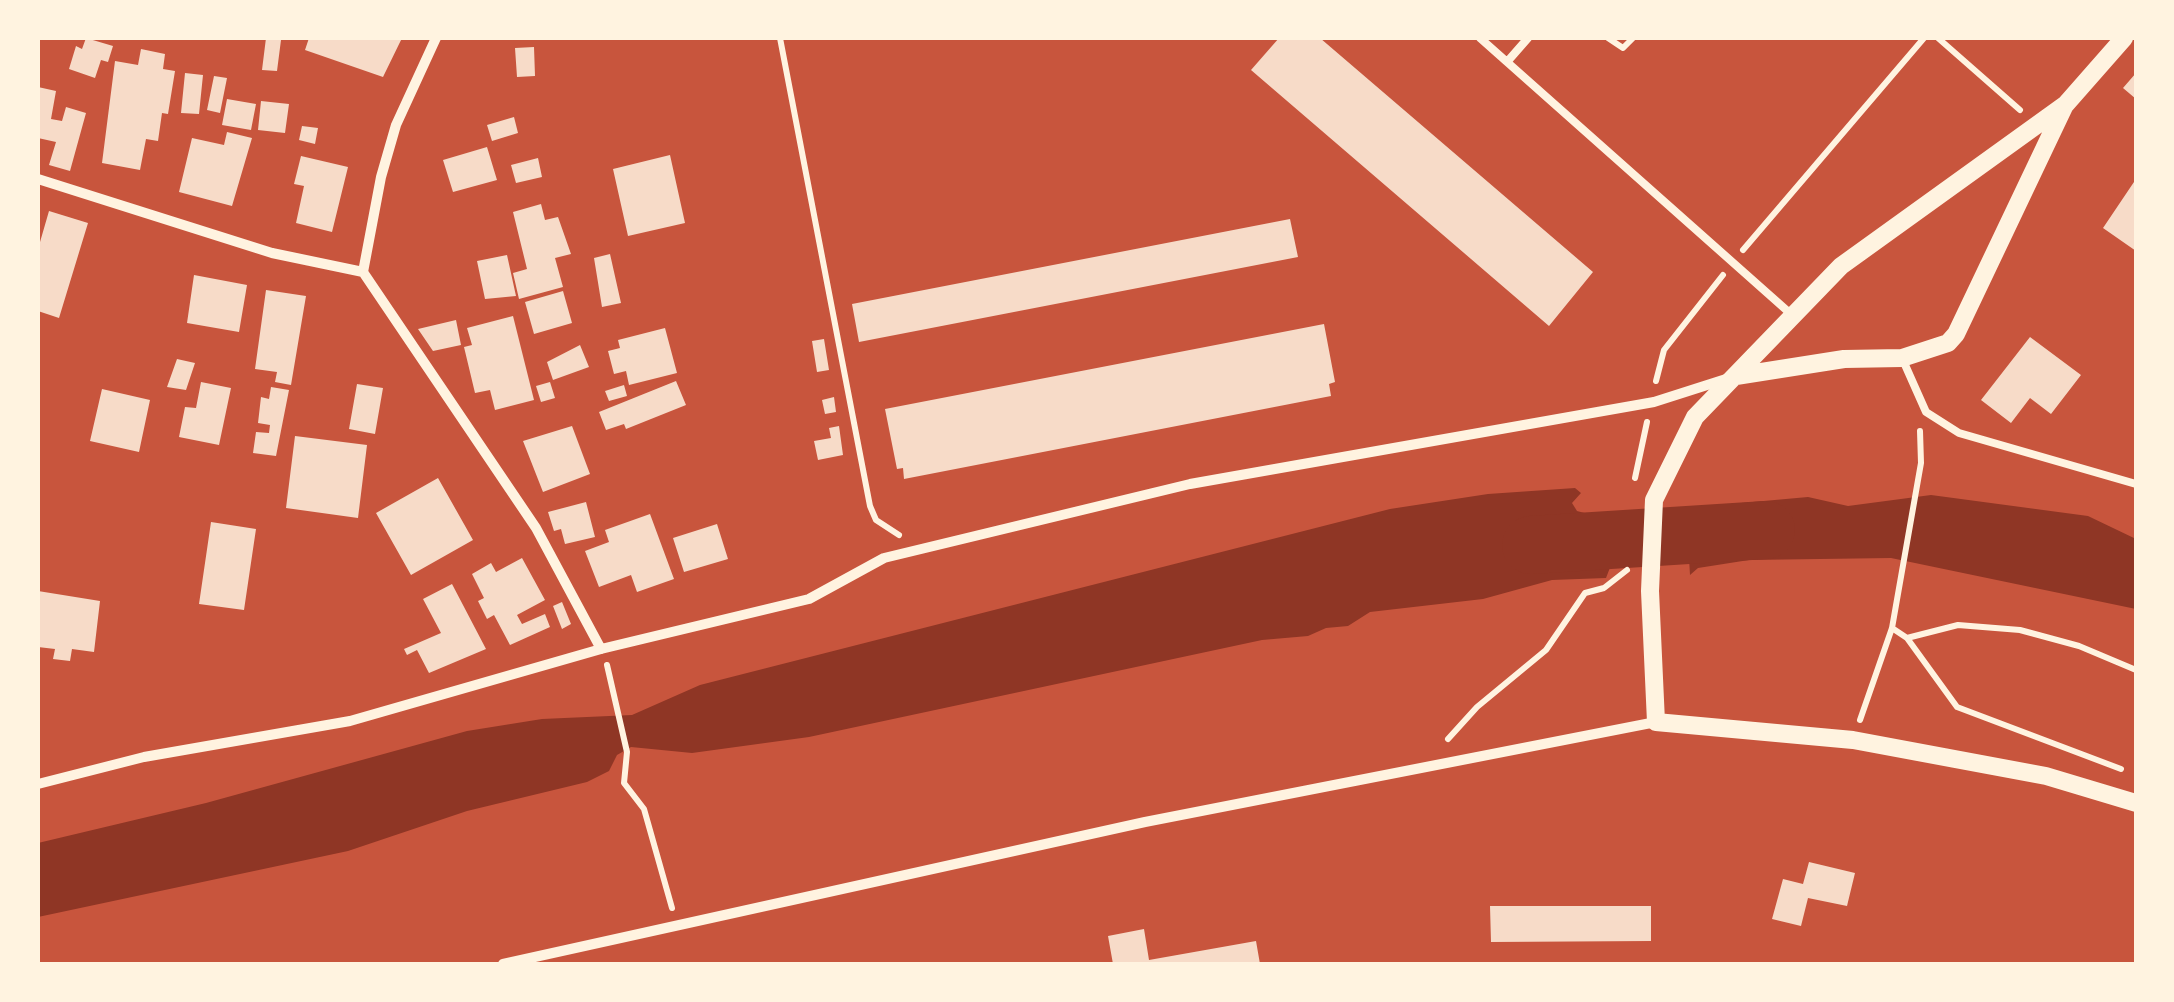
<!DOCTYPE html>
<style>
body{margin:0}
#map{position:relative;width:2174px;height:1002px;overflow:hidden;background:#c8553d;font-family:"Noto Sans",sans-serif}
canvas{display:block}
.frame{position:absolute;inset:0;border:40px solid #fff3e0;pointer-events:none}
</style>
<div id="map">
<canvas width="2174" height="1002"></canvas>
<div class="frame"></div>
</div>
<script>
const ctx = document.querySelector('canvas').getContext('2d');
ctx.lineJoin = 'round';
function fillPath(path, color) { ctx.fillStyle = color; ctx.fill(path, 'evenodd'); }
const poly = rows => new Path2D(rows.map(r => 'M' + r).join(''));
function trace(path, color, width, dash) { ctx.strokeStyle = color; ctx.lineWidth = width; ctx.lineCap = dash ? 'butt' : 'round'; ctx.setLineDash(dash || []); ctx.stroke(path); }
fillPath(poly([
 [1575,488,1581,493,1572,503,1577,511,1607,519,1611,565,1606,578,1552,580,1483,599,1370,612,1348,626,1326,628,1308,636,1262,640,809,737,692,753,631,747,617,755,609,771,587,782,467,811,348,851,38,917,38,843,206,803,467,731,542,719,632,715,700,685,1390,509,1488,494],
 [1931,495,2088,516,2136,539,2136,609,1891,558,1749,560,1698,568,1690,575,1686,508,1808,497,1848,506]
]), '#8f3625');
trace(poly([
 [1531,545,1766,530]
]), '#8f3625', 58);
fillPath(poly([
 [86,38,113,46,108,62,101,60,95,78,69,69,76,46,82,49],
 [266,38,281,40,277,71,262,70],
 [309,38,402,38,383,77,305,50],
 [1279,38,1320,38,1593,272,1549,326,1251,70],
 [534,47,535,76,517,77,515,48],
 [141,49,165,54,163,69,175,71,168,114,162,113,158,141,146,139,140,170,102,163,115,61,138,65],
 [185,73,203,75,199,114,181,113],
 [2136,73,2136,99,2123,88],
 [214,76,227,78,220,113,207,110],
 [38,87,56,91,51,119,62,121,66,107,86,113,70,171,49,165,56,142,38,138],
 [227,99,256,104,251,130,222,125],
 [261,101,289,104,285,133,258,130],
 [514,117,518,133,492,141,487,125],
 [302,126,318,128,315,144,299,140],
 [227,132,252,138,232,206,179,192,192,138,224,145],
 [487,147,497,180,453,192,443,160],
 [670,155,685,223,628,236,613,169],
 [301,156,348,167,332,232,296,223,304,186,294,184],
 [538,158,542,177,516,183,511,165],
 [2136,179,2136,251,2103,228],
 [541,204,545,220,558,217,571,254,555,258,563,287,519,299,513,273,527,269,513,212],
 [49,211,88,223,59,318,38,311,38,249],
 [1290,219,1298,257,859,342,852,304],
 [610,254,621,303,602,307,594,258],
 [507,255,516,296,485,299,477,261],
 [194,275,247,285,239,332,187,323],
 [266,290,306,296,291,385,275,382,277,372,255,369],
 [563,291,572,323,534,334,525,302],
 [513,316,534,400,495,410,490,390,475,393,464,347,472,345,467,328],
 [456,320,461,345,433,351,418,329],
 [1324,324,1335,382,1329,384,1331,396,904,479,903,468,897,469,885,409],
 [665,328,677,373,629,385,626,371,614,374,608,351,620,348,618,340],
 [2030,337,2081,375,2051,414,2030,398,2011,423,1981,400],
 [824,339,829,370,817,372,812,341],
 [580,345,589,367,553,380,547,362],
 [177,359,195,363,186,390,167,387],
 [676,381,686,405,626,429,624,424,606,430,599,412],
 [201,382,231,388,219,445,179,437,185,407,196,408],
 [550,382,555,398,541,402,536,386],
 [357,384,383,388,375,434,349,429],
 [624,385,627,396,609,401,605,391],
 [271,387,289,390,276,456,253,453,256,432,269,433,270,425,258,423,261,397,269,399],
 [102,389,150,400,139,452,90,441],
 [834,397,836,412,825,414,822,400],
 [572,426,590,474,543,492,523,441],
 [839,426,843,455,818,460,814,441,831,438,829,428],
 [295,436,367,445,358,518,286,508],
 [438,478,473,540,411,575,376,513],
 [586,502,595,537,565,544,561,529,554,531,548,512],
 [650,514,674,579,637,592,631,575,599,587,585,551,609,542,605,530],
 [211,522,256,529,244,610,199,604],
 [717,524,728,559,684,572,673,538],
 [522,558,545,600,517,615,522,624,545,614,550,627,510,645,494,615,487,619,478,601,484,598,472,574,491,563,496,572],
 [452,584,486,649,429,673,417,650,407,655,404,649,441,633,423,599],
 [38,591,100,601,94,652,72,649,70,661,53,659,55,649,38,647],
 [562,602,571,624,562,629,553,606],
 [1809,862,1855,873,1847,906,1808,898,1801,926,1772,919,1783,879,1803,884],
 [1490,906,1651,906,1651,941,1491,942],
 [1144,929,1149,960,1256,941,1260,964,1113,964,1108,936]
]), '#f7dbc8');
trace(poly([
 [780,38,870,506,876,520,899,535],
 [1608,38,1623,48,1633,38],
 [1938,38,2020,110],
 [1743,250,1924,38],
 [1656,381,1664,350,1723,275],
 [1635,478,1647,422],
 [1892,628,1907,638,1958,625,2020,630,2079,646,2136,670],
 [1907,638,1957,707,2121,769],
 [607,665,627,752,624,783,644,809,672,908],
 [1860,720,1892,628,1921,463,1920,431],
 [1448,739,1477,707,1546,650,1585,593,1604,588,1627,570]
]), '#fff3e0', 6);
trace(poly([
 [1480,38,1792,315],
 [1507,62,1528,38],
 [1902,358,1926,412,1959,433,2136,484]
]), '#fff3e0', 8);
trace(poly([
 [38,179,272,253,363,272,536,528,601,649],
 [363,272,381,177,396,125,436,38],
 [38,784,144,757,350,721,601,649,809,599,884,558,1190,484,1654,402,1726,379],
 [503,964,1145,822,1656,722]
]), '#fff3e0', 10);
trace(poly([
 [2124,38,2066,104,1841,266,1695,417,1654,500,1650,591,1656,722,1853,740,2046,776,2136,803],
 [1736,376,1844,359,1902,358,1948,343,1956,334,2064,107]
]), '#fff3e0', 18);
</script>
